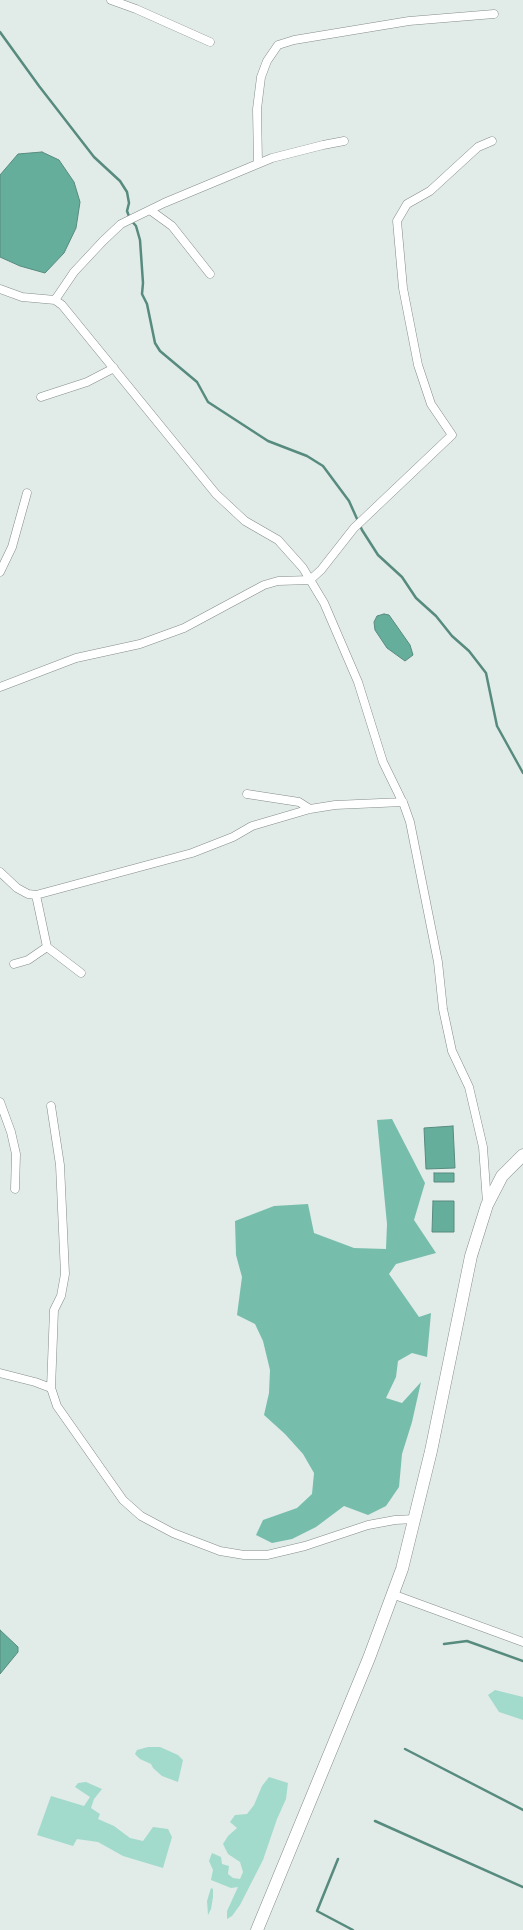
<!DOCTYPE html>
<style>
body{margin:0}
canvas{display:block;background:#e1ebe8}
</style>
<canvas width="523" height="1930"></canvas>
<script>
const ctx = document.querySelector('canvas').getContext('2d');
ctx.lineJoin = 'round';
function fillPath(path, color) { ctx.fillStyle = color; ctx.fill(path, 'evenodd'); }
const poly = rows => new Path2D(rows.map(r => 'M' + r).join(''));
function trace(path, color, width, dash) { ctx.strokeStyle = color; ctx.lineWidth = width; ctx.lineCap = dash ? 'butt' : 'round'; ctx.setLineDash(dash || []); ctx.stroke(path); }
fillPath(poly([
 [495,1690,523,1697,523,1720,499,1712,488,1695],
 [148,1747,160,1747,178,1755,183,1760,178,1782,162,1776,153,1768,151,1764,140,1759,135,1754,137,1750],
 [269,1777,288,1783,286,1799,277,1819,263,1860,240,1905,232,1916,227,1919,227,1911,238,1887,231,1888,211,1880,213,1870,209,1861,212,1853,221,1857,222,1864,229,1866,228,1874,233,1878,240,1879,243,1872,240,1862,228,1854,223,1844,228,1836,237,1828,230,1822,235,1815,247,1814,254,1805,262,1786],
 [86,1782,102,1789,94,1799,91,1808,100,1814,98,1819,114,1826,130,1838,143,1841,153,1827,168,1829,172,1837,163,1868,123,1856,98,1842,77,1839,73,1846,37,1835,51,1796,84,1806,90,1797,75,1787,78,1783],
 [211,1888,213,1889,213,1897,211,1909,208,1915,207,1901]
]), '#a2dbcb');
fillPath(poly([
 [392,1119,425,1183,414,1220,436,1253,396,1264,389,1274,419,1317,431,1313,427,1357,412,1353,398,1361,396,1377,386,1398,402,1403,421,1382,412,1422,402,1454,399,1487,386,1506,368,1515,344,1506,316,1527,292,1539,272,1543,256,1535,263,1520,297,1508,312,1494,314,1473,303,1454,285,1434,264,1415,269,1393,270,1370,263,1341,255,1324,237,1315,242,1277,236,1255,235,1221,274,1206,308,1204,314,1233,354,1248,386,1249,387,1224,377,1120]
]), '#76beab');
const water = poly([
 [42,152,59,160,74,182,80,202,76,228,64,253,45,273,20,266,0,257,0,175,18,154,42,152],
 [384,614,389,615,410,645,413,655,405,661,387,648,375,630,374,622,377,616,384,614],
 [453,1126,455,1168,426,1169,424,1128,453,1126],
 [434,1173,454,1173,454,1182,434,1182,434,1173],
 [433,1201,454,1201,454,1232,432,1232,433,1201],
 [0,1630,18,1647,18,1652,0,1674,0,1630]
]);
fillPath(water, '#66ae9c');
trace(water, '#578b7e', 1);
trace(poly([
 [0,32,39,86,94,157,120,181,127,192,129,203,127,211,130,219,136,226,140,240,143,283,142,294,147,304,155,343,160,351,197,382,208,402,268,441,307,456,323,466,349,501,362,530,378,555,402,577,416,598,436,616,452,636,469,651,486,673,497,726,523,773],
 [444,1644,467,1641,523,1661],
 [405,1749,523,1810],
 [375,1821,523,1887],
 [338,1859,317,1911,353,1930]
]), '#578b7e', 2.5);
const street = poly([
 [111,0,136,9,210,42],
 [258,163,257,109,261,77,267,61,278,45,294,40,409,21,494,14],
 [150,210,172,226,210,274],
 [0,289,22,297,55,300,62,305,216,494,245,521,278,540,303,568,324,603,358,682,383,762,404,805,410,822,438,962,443,1009,452,1051,469,1087,483,1147,487,1203],
 [55,300,74,272,103,241,121,224,164,203,272,158,323,145,344,141],
 [41,397,87,382,114,368],
 [0,572,12,547,27,493],
 [0,687,76,658,140,644,184,628,264,585,278,581,310,580,321,570,354,528,452,435,431,404,418,365,403,288,397,221,407,204,430,191,478,147,492,141],
 [247,794,299,802,310,809],
 [0,872,17,888,28,894,36,895,192,853,233,837,252,826,310,809,335,805,403,802],
 [36,895,47,947,81,973],
 [14,964,28,960,47,947],
 [0,1102,11,1132,16,1154,15,1189],
 [51,1106,60,1165,65,1274,61,1296,54,1310,51,1388],
 [0,1373,35,1382,51,1388,57,1406,123,1500,141,1516,173,1533,220,1551,244,1555,267,1555,305,1546,368,1525,395,1520,415,1519],
 [392,1594,523,1642]
]);
const primary = poly([
 [257,1930,369,1658,402,1569,431,1451,471,1256,487,1205,502,1176,523,1155]
]);
trace(street, '#858d8b', 9);
trace(primary, '#858d8b', 13);
trace(street, '#fff', 8);
trace(primary, '#fff', 12);
</script>
